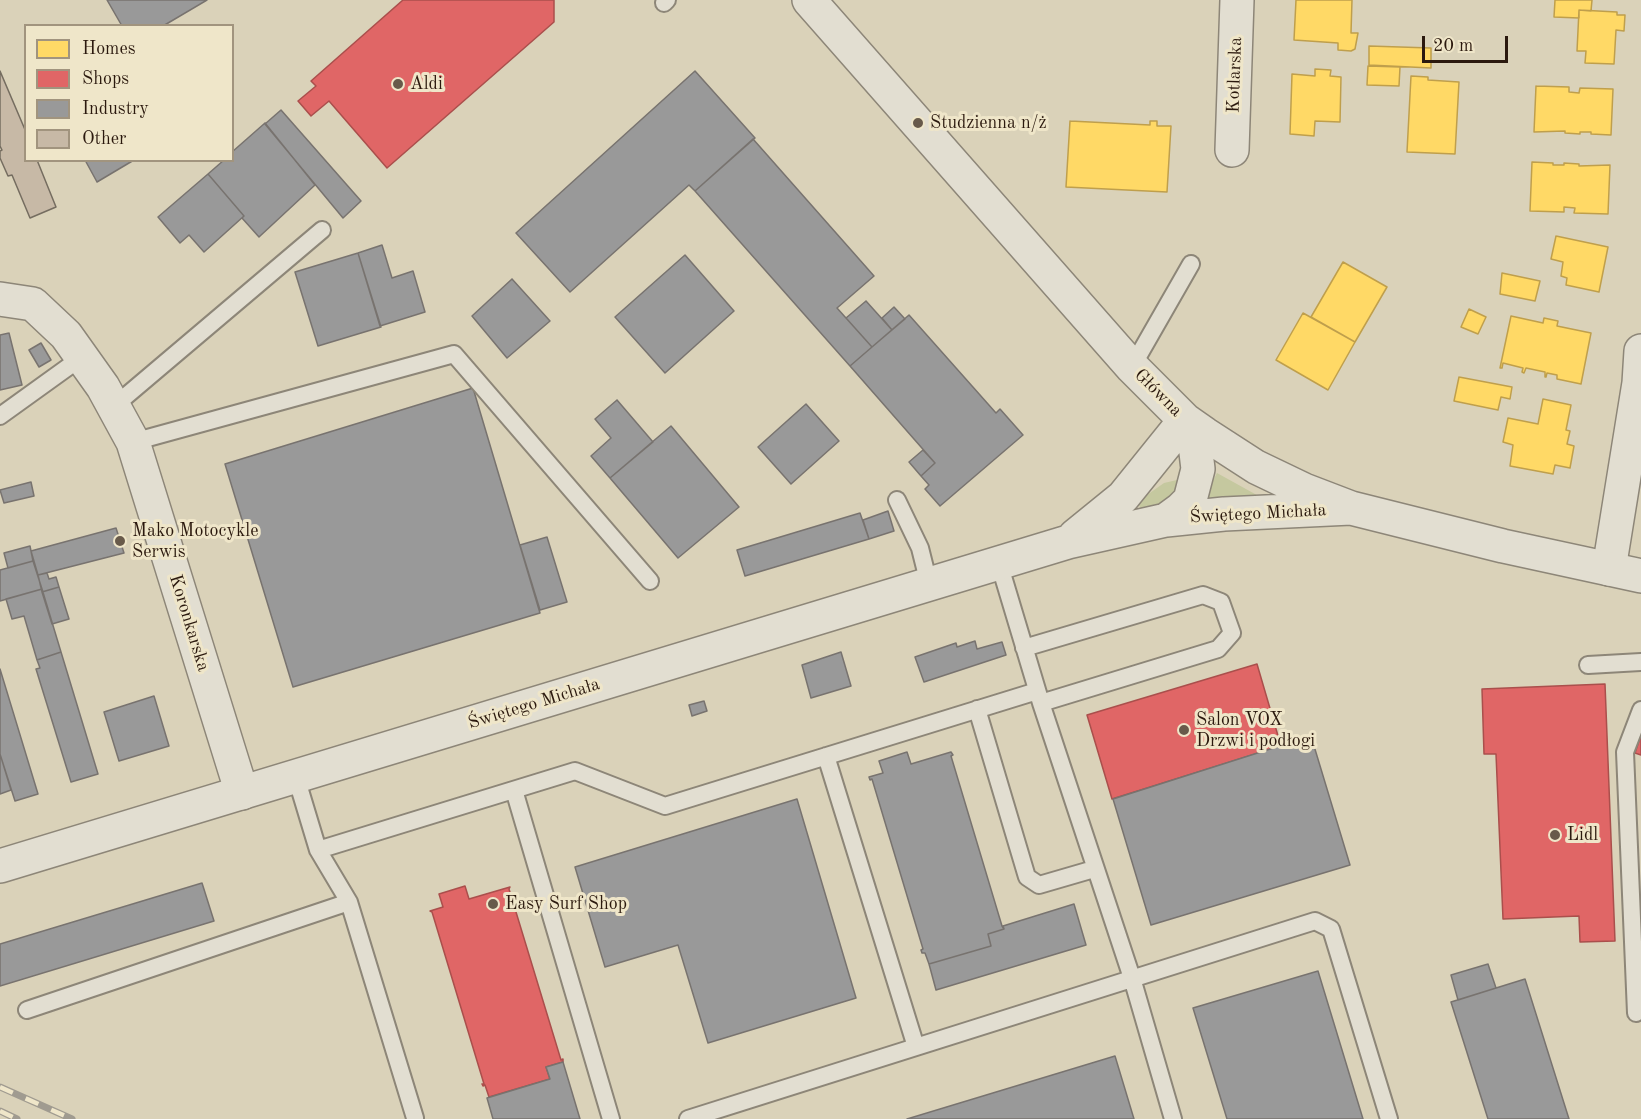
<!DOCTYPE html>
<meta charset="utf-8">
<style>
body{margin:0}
#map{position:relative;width:1641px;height:1119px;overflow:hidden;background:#dad2b9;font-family:"Old Standard TT",serif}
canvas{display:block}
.legend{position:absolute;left:24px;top:24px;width:210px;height:138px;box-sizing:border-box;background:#efe6c9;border:2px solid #a1947e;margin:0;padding:8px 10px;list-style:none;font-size:18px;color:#2b190e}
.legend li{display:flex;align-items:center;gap:12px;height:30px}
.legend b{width:30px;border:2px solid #a1947e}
.scale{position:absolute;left:1422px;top:36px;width:86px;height:27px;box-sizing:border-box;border:3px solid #2b190e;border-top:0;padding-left:8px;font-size:18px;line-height:21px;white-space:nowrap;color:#2b190e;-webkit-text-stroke:4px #efe6c9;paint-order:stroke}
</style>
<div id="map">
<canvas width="1641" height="1119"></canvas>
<ul class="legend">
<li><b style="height:16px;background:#ffd966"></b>Homes</li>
<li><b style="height:16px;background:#e06666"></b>Shops</li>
<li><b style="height:16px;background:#999"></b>Industry</li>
<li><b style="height:16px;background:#c7b9a6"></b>Other</li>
</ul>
<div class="scale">20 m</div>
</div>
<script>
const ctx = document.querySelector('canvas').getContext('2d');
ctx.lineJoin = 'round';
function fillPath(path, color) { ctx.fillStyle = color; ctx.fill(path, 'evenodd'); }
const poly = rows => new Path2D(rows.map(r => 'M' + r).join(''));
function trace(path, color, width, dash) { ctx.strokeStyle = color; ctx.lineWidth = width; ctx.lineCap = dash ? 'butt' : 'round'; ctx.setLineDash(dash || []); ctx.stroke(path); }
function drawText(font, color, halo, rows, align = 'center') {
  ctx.font = font + ' "Old Standard TT",serif'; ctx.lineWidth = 6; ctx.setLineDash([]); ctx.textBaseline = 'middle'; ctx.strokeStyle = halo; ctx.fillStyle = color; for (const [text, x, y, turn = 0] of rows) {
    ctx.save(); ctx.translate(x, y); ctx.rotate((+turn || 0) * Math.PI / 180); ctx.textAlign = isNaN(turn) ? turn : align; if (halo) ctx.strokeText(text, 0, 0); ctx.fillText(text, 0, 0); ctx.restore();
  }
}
fillPath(poly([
 [1217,473,1273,504,1199,508],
 [1190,477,1174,500,1143,512,1137,502,1164,483]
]), '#c5c89f');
const homes = poly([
 [1296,0,1352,0,1351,33,1358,33,1355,49,1351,51,1338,50,1338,43,1294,40,1296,0],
 [1555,0,1592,0,1591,11,1579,10,1579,18,1554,17,1555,0],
 [1579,10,1617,12,1617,15,1625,15,1624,31,1616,30,1614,64,1585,63,1586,51,1577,51,1579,10],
 [1369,46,1431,48,1431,68,1369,65,1369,46],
 [1368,66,1400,67,1399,86,1367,85,1368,66],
 [1315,69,1331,70,1330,76,1341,77,1340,122,1315,121,1314,136,1290,134,1292,74,1315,76,1315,69],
 [1411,76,1428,77,1428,80,1459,82,1455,154,1407,152,1411,76],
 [1536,86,1569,87,1569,92,1579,93,1580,88,1613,89,1611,135,1591,134,1591,132,1580,132,1580,134,1565,133,1565,131,1534,132,1536,86],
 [1070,121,1150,125,1150,121,1157,121,1157,126,1171,126,1167,192,1066,187,1070,121],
 [1532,162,1553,163,1553,165,1564,165,1564,163,1579,164,1579,166,1610,165,1608,214,1574,213,1575,208,1564,207,1564,212,1530,211,1532,162],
 [1556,236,1608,247,1599,292,1566,285,1567,278,1561,276,1563,262,1551,259,1556,236],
 [1343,262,1387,287,1355,342,1311,317,1343,262],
 [1502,273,1540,281,1535,301,1500,294,1502,273],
 [1469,309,1486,317,1478,334,1461,327,1469,309],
 [1303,313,1355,342,1328,390,1276,360,1303,313],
 [1511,316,1543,323,1544,318,1558,321,1557,326,1591,333,1581,384,1557,379,1557,375,1547,373,1546,377,1545,377,1545,372,1526,368,1524,373,1522,372,1523,368,1503,363,1502,368,1500,368,1511,316],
 [1459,377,1512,387,1510,399,1501,397,1498,410,1454,401,1459,377],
 [1543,399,1571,405,1566,430,1570,431,1567,444,1574,446,1570,468,1555,465,1553,474,1510,466,1513,445,1503,442,1508,418,1538,424,1543,399]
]);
fillPath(homes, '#ffd966');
trace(homes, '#bf9f4c', 1.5);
const shops = poly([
 [403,0,554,0,554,22,387,168,329,101,311,116,298,101,316,86,311,81,403,0],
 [1257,664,1281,746,1112,799,1087,715,1257,664],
 [1605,684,1615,941,1580,942,1579,916,1503,919,1496,754,1484,754,1482,689,1605,684],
 [1641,735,1641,755,1635,753,1641,735],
 [465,886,469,899,510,887,509,889,561,1060,563,1059,563,1062,546,1067,550,1079,489,1097,485,1085,483,1086,482,1084,484,1084,432,912,430,911,443,907,439,894,465,886]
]);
fillPath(shops, '#e06666');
trace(shops, '#aa4f4c', 1.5);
const industry = poly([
 [107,0,207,0,163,26,122,26,107,0],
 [695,71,755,138,695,191,689,185,570,292,516,233,695,71],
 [281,110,361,201,343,218,265,124,281,110],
 [265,123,315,185,259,237,242,218,244,216,208,174,224,160,232,160,232,152,265,123],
 [753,139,874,276,837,308,872,347,850,366,695,191,753,139],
 [85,160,134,160,97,182,85,160],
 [208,174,244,216,204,252,189,235,180,243,158,217,208,174],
 [382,245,392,278,413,271,425,312,380,326,358,253,382,245],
 [358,253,381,327,318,346,295,272,358,253],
 [685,255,734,311,665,373,615,317,685,255],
 [512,279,550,321,507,358,472,316,512,279],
 [866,301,892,330,872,347,846,318,866,301],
 [894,307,905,319,892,330,882,318,894,307],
 [909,315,996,413,1000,409,1023,435,940,506,925,489,929,485,921,476,935,463,850,366,909,315],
 [9,333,22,385,0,390,0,335,9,333],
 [41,343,51,360,39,367,29,350,41,343],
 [473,388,540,613,293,687,225,464,473,388],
 [617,400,653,442,610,478,591,456,611,438,595,419,617,400],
 [806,404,839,441,791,484,758,447,806,404],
 [671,426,739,507,678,558,610,478,671,426],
 [923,450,935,463,921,476,909,462,923,450],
 [31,482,34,496,4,503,0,490,31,482],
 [888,511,894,531,869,539,863,520,888,511],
 [860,513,869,539,745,576,737,550,860,513],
 [116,528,124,553,38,575,31,551,116,528],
 [547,537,567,602,540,610,520,545,547,537],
 [30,546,33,561,8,568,4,553,30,546],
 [33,561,42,589,0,601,0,570,33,561],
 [47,573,49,579,56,577,59,587,42,592,38,575,47,573],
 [59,587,69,619,52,624,42,592,59,587],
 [42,589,61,652,37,660,24,616,12,619,6,599,42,589],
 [975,641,977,649,1002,642,1006,655,924,682,915,657,956,643,957,647,975,641],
 [61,652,98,774,71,782,36,669,40,668,37,660,61,652],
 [841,652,851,686,811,698,802,665,841,652],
 [0,669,38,794,15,801,0,754,0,669],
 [154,696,169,746,119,761,104,712,154,696],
 [704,701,707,711,692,716,689,705,704,701],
 [1311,736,1350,865,1151,925,1113,799,1311,736],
 [907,752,911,764,951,752,953,755,951,756,1002,926,1004,929,988,934,991,946,929,964,925,953,922,953,921,950,923,949,872,779,870,780,869,777,883,773,879,761,907,752],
 [0,754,11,790,0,794,0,754],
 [797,799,856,998,708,1043,678,945,605,967,575,867,797,799],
 [202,883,214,921,0,986,0,944,202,883],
 [1074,904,1086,945,936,990,929,964,991,946,988,934,1004,929,1003,926,1074,904],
 [1488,964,1496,988,1458,1000,1451,975,1488,964],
 [1318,971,1363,1119,1227,1119,1193,1008,1318,971],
 [1525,979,1569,1119,1488,1119,1451,1002,1525,979],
 [1115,1056,1134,1119,907,1119,1115,1056],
 [563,1062,580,1119,493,1119,487,1098,550,1079,546,1067,563,1062]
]);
fillPath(industry, '#999');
trace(industry, '#78736f', 1.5);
const building = poly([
 [0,71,26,132,26,160,37,160,56,207,30,218,12,175,8,176,0,158,0,151,2,150,0,146,0,71]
]);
fillPath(building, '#c7b9a6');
trace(building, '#756d60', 1.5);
const service = poly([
 [664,3,667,0],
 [1132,367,1191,264],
 [113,407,322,230],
 [0,416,82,357],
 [133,442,454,354,650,581],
 [897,500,920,548,929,584],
 [999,563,1041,703,1132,978,1173,1119],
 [1024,648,1203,595,1221,602,1232,633,1218,649,1041,703],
 [1588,665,1641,662],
 [977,709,1027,877,1039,885,1094,869],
 [826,756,916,1047],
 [296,777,318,850,349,902,415,1118],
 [514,790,611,1119],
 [318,850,575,771,665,806,1037,691],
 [27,1010,349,902],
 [1636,1013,1625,752,1641,710],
 [688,1119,1315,921,1331,929,1389,1119]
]);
const minor = poly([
 [1232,150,1237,0],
 [0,299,33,304,66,335,103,387,133,442,242,793],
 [1609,569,1639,383,1641,351]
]);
const tertiary = poly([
 [809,0,1132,367,1185,420,1205,434,1256,467,1304,490,1351,508,1503,546,1641,576],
 [1166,520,1181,509,1190,500,1198,469,1195,444,1185,420],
 [1075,536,1123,497,1185,420],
 [0,866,1068,542,1166,520,1224,514,1351,508]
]);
trace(service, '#8d8678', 20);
trace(minor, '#8d8678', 36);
trace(tertiary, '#8d8678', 36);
trace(service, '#e2ded1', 16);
trace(minor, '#e2ded1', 33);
trace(tertiary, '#e2ded1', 33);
const rail = poly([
 [0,1087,72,1119],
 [0,1111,17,1119]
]);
trace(rail, '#a09b90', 7);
trace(rail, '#efe6c9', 4.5, [14]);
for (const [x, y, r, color] of [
 [398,84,6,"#685a4a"],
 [918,123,6,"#685a4a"],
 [120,541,6,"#685a4a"],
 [1184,730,6,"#685a4a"],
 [1555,835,6,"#685a4a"],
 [493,904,6,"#685a4a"]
]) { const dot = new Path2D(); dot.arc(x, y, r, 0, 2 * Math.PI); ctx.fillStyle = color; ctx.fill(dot); trace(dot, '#efe6c9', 2); }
drawText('18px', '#2b190e', '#efe6c9', [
 ["Kotlarska",1235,75,-88],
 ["Główna",1158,393,45],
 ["Świętego Michała",1258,514,-3],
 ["Koronkarska",189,623,73],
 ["Świętego Michała",534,704,-17]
]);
drawText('18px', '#2b190e', '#efe6c9', [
 ["Aldi",410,84],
 ["Studzienna n/ż",930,123],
 ["Mako Motocykle",132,531],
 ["Serwis",132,552],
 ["Salon VOX",1196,720],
 ["Drzwi i podłogi",1196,741],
 ["Lidl",1567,835],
 ["Easy Surf Shop",505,904]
], 'left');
</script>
